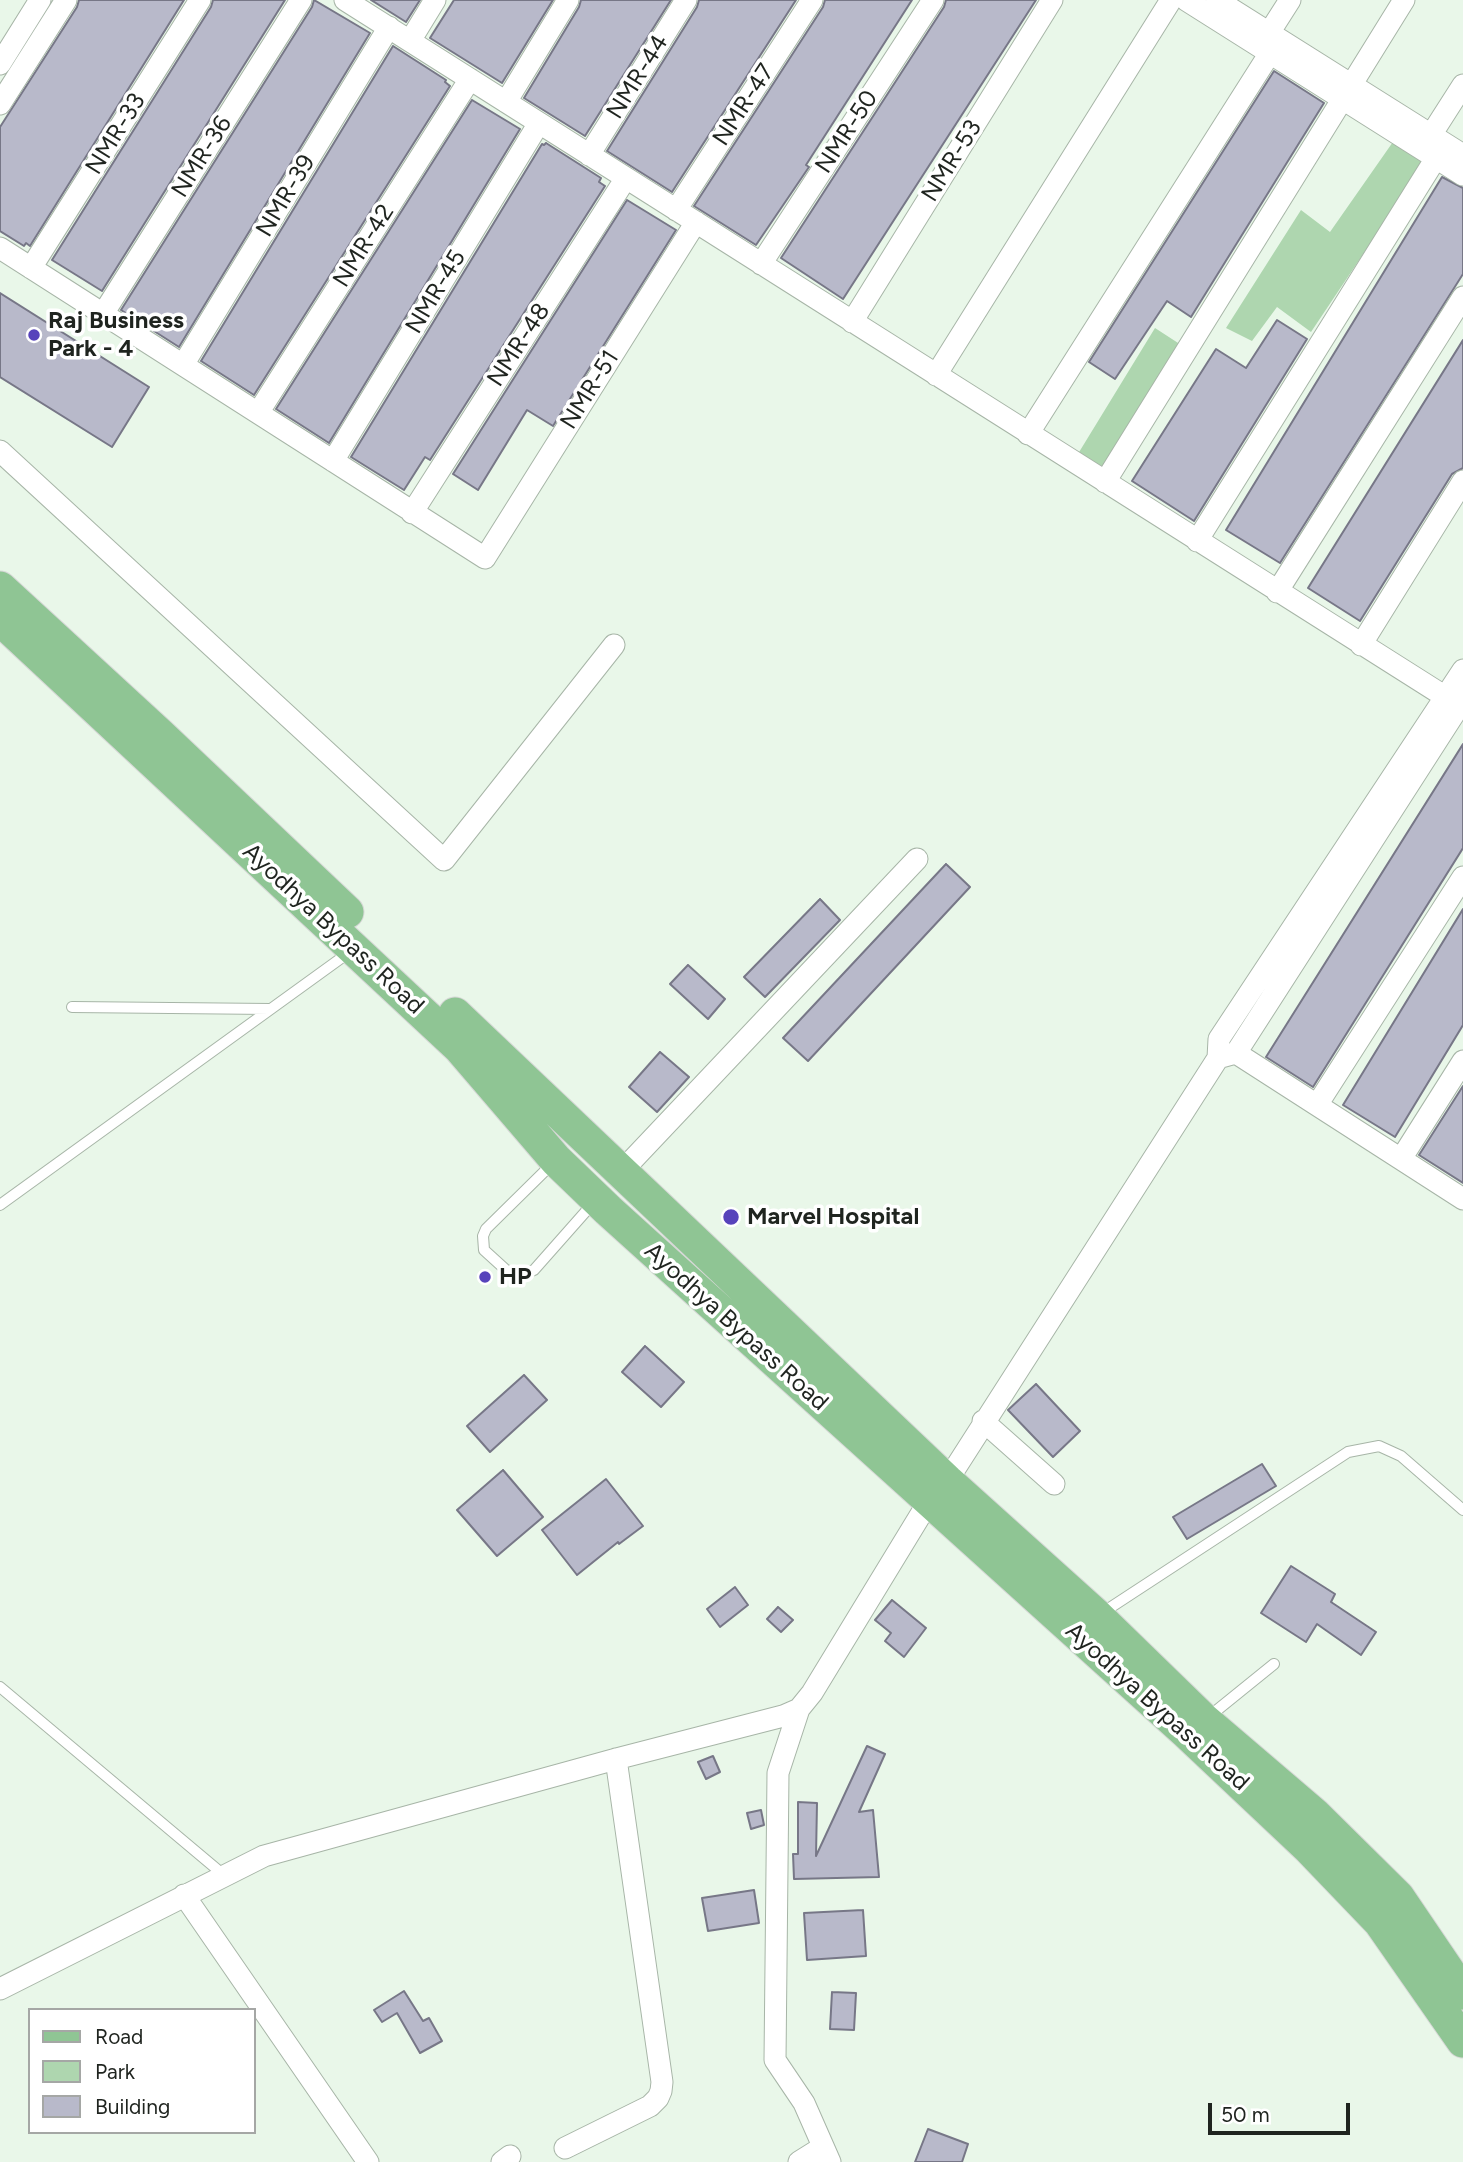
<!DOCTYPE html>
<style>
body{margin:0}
#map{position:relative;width:1463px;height:2162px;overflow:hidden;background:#e9f7e9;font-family:Figtree,sans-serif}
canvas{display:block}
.legend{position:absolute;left:28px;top:2008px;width:228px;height:126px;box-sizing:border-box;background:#fff;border:2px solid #a5a7a5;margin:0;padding:9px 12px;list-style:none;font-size:21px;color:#1f241f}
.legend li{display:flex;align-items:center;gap:14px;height:35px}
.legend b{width:35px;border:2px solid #a5a7a5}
.scale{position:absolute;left:1208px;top:2103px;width:142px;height:32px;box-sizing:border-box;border:4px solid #1f241f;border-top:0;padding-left:9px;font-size:21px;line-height:24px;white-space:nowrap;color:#1f241f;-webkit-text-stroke:5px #fff;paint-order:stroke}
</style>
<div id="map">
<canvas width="1463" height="2162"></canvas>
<ul class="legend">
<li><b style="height:9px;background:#8fc594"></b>Road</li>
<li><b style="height:19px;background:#aed6af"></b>Park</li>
<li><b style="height:19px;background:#b8b9ca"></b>Building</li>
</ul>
<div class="scale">50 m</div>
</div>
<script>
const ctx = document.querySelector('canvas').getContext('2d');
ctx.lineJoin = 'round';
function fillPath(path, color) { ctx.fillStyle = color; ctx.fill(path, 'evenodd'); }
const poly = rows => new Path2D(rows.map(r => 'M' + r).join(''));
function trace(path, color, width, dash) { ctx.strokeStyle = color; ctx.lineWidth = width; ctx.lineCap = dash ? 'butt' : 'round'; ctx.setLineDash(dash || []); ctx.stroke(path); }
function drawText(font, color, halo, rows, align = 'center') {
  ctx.font = font + ' Figtree,sans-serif'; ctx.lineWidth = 7; ctx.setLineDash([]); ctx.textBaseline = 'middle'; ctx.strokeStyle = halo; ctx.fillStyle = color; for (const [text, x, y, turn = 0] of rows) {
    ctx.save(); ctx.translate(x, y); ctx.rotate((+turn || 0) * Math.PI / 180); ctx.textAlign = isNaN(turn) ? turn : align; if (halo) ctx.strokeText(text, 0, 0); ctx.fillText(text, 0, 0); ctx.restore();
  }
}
fillPath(poly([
 [1395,139,1426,160,1311,332,1277,307,1252,341,1226,328,1301,210,1330,232],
 [1155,328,1192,352,1105,482,1073,462]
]), '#aed6af');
const building = poly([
 [79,0,184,0,30,246,26,243,24,246,0,231,0,127,77,7,79,0],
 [213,0,285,0,102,291,52,260,211,7,213,0],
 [314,0,370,33,179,347,121,310,312,7,314,0],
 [371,0,420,0,406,22,371,0],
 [454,0,553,0,502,83,430,38,454,0],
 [581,0,671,0,585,136,524,98,579,7,581,0],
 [699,0,796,0,672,192,607,151,697,7,699,0],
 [825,0,912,0,806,165,809,167,756,245,694,206,823,7,825,0],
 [946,0,1036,0,843,299,781,258,944,7,946,0],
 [393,46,446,80,445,82,450,86,254,395,201,361,393,46],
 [1274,71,1324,103,1191,317,1167,301,1115,379,1089,362,1274,71],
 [472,100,520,129,329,443,276,409,472,100],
 [546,143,601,178,599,182,605,186,430,460,425,457,404,490,351,457,542,144,544,145,546,143],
 [1442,177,1463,188,1463,274,1280,563,1226,530,1442,177],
 [627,200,676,230,553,426,527,410,478,490,453,474,627,200],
 [0,293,149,387,112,447,0,377,0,293],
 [1277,320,1307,339,1194,521,1132,481,1216,349,1246,368,1277,320],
 [1463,340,1463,468,1452,474,1360,621,1308,588,1463,340],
 [1463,744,1463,848,1313,1087,1266,1057,1463,744],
 [946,864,970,887,808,1061,783,1038,946,864],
 [820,899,840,920,765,997,744,977,820,899],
 [1463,909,1463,1025,1395,1137,1343,1105,1463,909],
 [688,965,725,999,708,1019,670,984,688,965],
 [660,1052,689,1077,657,1112,629,1087,660,1052],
 [1463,1086,1463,1183,1419,1155,1463,1086],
 [645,1346,684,1382,661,1407,622,1372,645,1346],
 [524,1375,547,1400,490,1452,467,1426,524,1375],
 [1036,1384,1080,1431,1053,1457,1008,1410,1036,1384],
 [1262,1464,1276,1486,1187,1539,1173,1517,1262,1464],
 [503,1470,543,1517,497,1556,457,1510,503,1470],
 [606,1479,643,1526,619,1544,618,1542,577,1575,542,1530,606,1479],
 [1291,1566,1335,1594,1331,1602,1376,1632,1361,1655,1317,1624,1306,1642,1261,1613,1291,1566],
 [735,1587,748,1605,720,1627,707,1609,735,1587],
 [892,1600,926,1628,904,1657,885,1641,891,1633,875,1620,892,1600],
 [778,1607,793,1620,781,1632,767,1619,778,1607],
 [867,1746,885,1754,859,1812,873,1810,879,1877,794,1879,793,1854,798,1854,798,1802,817,1803,816,1856,867,1746],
 [713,1756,720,1772,706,1779,698,1762,713,1756],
 [761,1810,764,1825,751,1829,747,1813,761,1810],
 [754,1890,759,1923,708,1931,702,1898,754,1890],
 [863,1910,866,1956,807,1960,804,1913,863,1910],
 [404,1991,423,2021,429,2018,442,2041,420,2053,397,2013,382,2022,374,2010,404,1991],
 [832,1992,856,1993,854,2030,830,2029,832,1992],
 [928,2129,968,2144,962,2162,915,2162,928,2129]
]);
fillPath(building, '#b8b9ca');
trace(building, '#777787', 2);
const service = poly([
 [72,1007,270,1009],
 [553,1163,486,1229,483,1236,484,1250,506,1270,522,1275,534,1270,595,1201],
 [0,1205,351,951],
 [1099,1615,1348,1452,1379,1446,1401,1456,1463,1510],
 [0,1687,225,1876],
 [1206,1719,1274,1664]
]);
const minor = poly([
 [345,0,1463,708],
 [1186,0,1463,175],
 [1217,0,1463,155],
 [1269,33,1290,0],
 [410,41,435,0],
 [0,64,40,0],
 [506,102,568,0],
 [0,104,66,0],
 [1431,135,1463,85],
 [589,155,686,0],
 [676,210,812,0],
 [0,248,485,558,696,222],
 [761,264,933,0],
 [31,268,200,0],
 [103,314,301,0],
 [852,322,1052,0],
 [183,365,389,27],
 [936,375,1171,0],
 [258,413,470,79],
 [1028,434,1270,53],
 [0,451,444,860,614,645],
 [333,461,539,123],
 [1105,482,1404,0],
 [412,513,626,178],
 [1197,541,1436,158],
 [1277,592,1463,297],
 [1361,645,1463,481],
 [1236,1053,1463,1199],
 [1218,1058,1236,1053,1463,700],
 [1317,1105,1463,877],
 [1401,1159,1463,1061],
 [622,1171,917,859],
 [983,1421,1054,1484],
 [184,1895,368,2162],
 [0,1989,264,1856,616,1759,783,1716,799,1709],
 [565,2148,650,2106,658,2098,661,2091,662,2082,616,1759],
 [502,2162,510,2156],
 [799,2162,823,2147],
 [830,2162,804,2103,775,2060,778,1773,799,1709,812,1693,929,1501,947,1481,1218,1058,1219,1039,1463,670]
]);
const primary = poly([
 [0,588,160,735,347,912],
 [0,619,460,1048,556,1160,608,1210,1186,1732,1309,1848,1380,1922,1463,2041],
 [455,1014,947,1481,1097,1616,1204,1720,1314,1814,1398,1897,1463,1993]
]);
trace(service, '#a7b5a7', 12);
trace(minor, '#a7b5a7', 23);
trace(primary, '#d7d8d7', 35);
trace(service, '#fff', 10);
trace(minor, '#fff', 21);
trace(primary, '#8fc594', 33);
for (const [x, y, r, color] of [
 [34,335,7,"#5743bb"],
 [731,1217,9,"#5743bb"],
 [485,1277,7,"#5743bb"]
]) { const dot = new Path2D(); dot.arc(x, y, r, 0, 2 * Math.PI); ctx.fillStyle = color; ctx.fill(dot); trace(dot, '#fff', 2.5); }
drawText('24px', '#1f241f', '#fff', [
 ["NMR-44",638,77,-58],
 ["NMR-47",744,105,-57],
 ["NMR-50",847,132,-57],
 ["NMR-33",116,134,-58],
 ["NMR-36",202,157,-58],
 ["NMR-53",952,161,-58],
 ["NMR-39",286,196,-59],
 ["NMR-42",364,246,-58],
 ["NMR-45",436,292,-59],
 ["NMR-48",519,345,-57],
 ["NMR-51",590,390,-58],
 ["Ayodhya Bypass Road",333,929,43],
 ["Ayodhya Bypass Road",736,1327,42],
 ["Ayodhya Bypass Road",1157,1707,42]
]);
drawText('bold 24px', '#1f241f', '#fff', [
 ["Raj Business",48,321],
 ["Park - 4",48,349],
 ["Marvel Hospital",747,1217],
 ["HP",499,1277]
], 'left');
</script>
